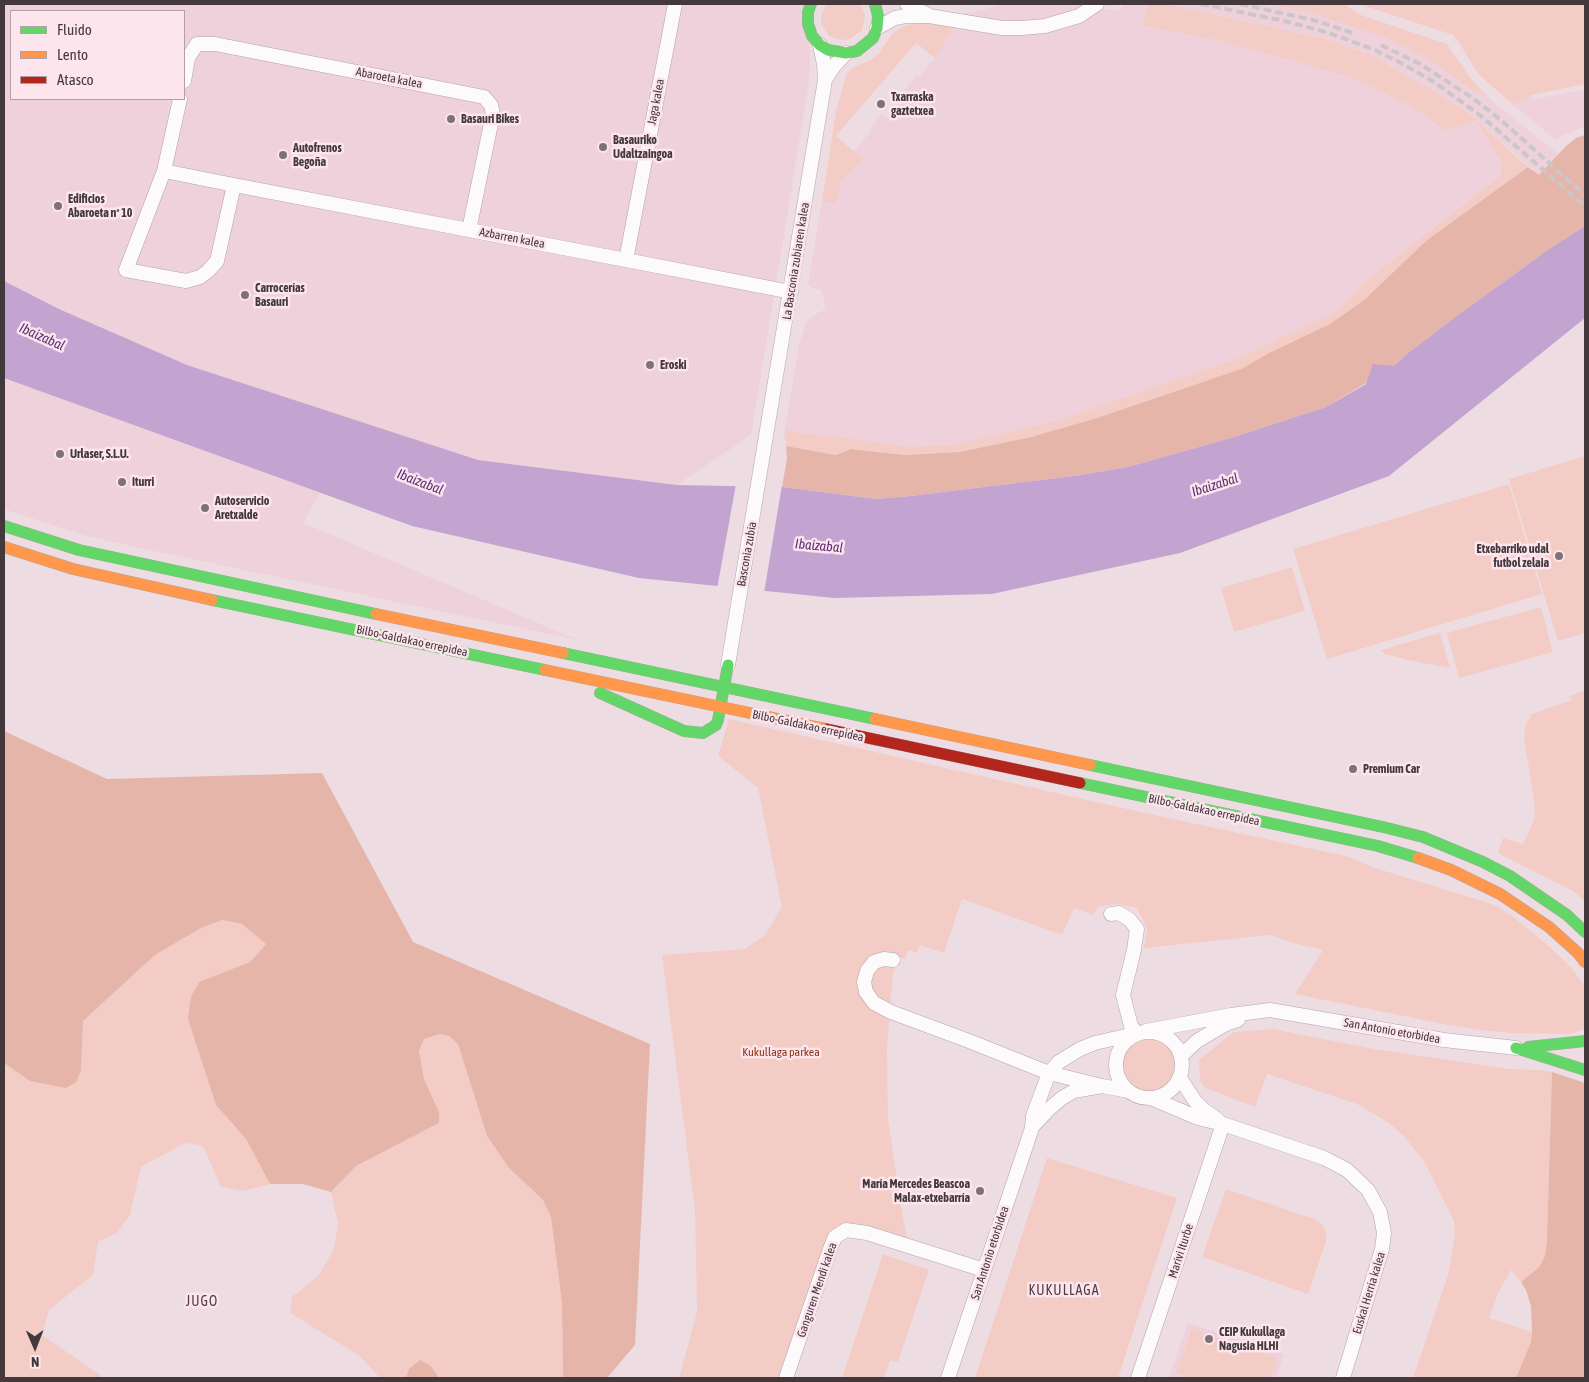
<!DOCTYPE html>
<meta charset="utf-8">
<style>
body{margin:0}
#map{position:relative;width:1589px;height:1382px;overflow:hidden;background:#eddde2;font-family:"Asap Condensed",sans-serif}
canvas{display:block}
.frame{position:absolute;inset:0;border:5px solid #43383c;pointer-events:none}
.legend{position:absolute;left:10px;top:10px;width:175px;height:90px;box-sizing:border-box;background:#fde5ed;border:1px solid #b3a0a6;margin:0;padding:6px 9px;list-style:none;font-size:15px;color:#43383c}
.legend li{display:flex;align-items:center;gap:10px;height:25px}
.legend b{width:25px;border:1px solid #b3a0a6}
.north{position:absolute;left:10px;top:1322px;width:50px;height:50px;-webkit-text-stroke:4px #fde5ed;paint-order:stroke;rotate:179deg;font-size:14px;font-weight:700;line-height:20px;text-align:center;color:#43383c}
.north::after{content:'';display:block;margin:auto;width:18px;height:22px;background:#43383c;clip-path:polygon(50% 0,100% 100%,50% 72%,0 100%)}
</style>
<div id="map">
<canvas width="1589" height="1382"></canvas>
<div class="frame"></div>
<ul class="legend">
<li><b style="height:6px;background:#63d668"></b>Fluido</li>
<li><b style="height:6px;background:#ff974d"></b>Lento</li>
<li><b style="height:6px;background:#b3261e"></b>Atasco</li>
</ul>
<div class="north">N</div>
</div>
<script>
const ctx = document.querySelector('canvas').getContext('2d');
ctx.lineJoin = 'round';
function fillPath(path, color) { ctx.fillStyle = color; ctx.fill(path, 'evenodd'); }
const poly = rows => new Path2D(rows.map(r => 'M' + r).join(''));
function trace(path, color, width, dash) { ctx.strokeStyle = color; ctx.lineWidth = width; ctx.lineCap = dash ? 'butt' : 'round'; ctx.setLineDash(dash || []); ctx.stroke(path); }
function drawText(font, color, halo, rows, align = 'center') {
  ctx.font = font + ' "Asap Condensed",sans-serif'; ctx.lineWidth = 5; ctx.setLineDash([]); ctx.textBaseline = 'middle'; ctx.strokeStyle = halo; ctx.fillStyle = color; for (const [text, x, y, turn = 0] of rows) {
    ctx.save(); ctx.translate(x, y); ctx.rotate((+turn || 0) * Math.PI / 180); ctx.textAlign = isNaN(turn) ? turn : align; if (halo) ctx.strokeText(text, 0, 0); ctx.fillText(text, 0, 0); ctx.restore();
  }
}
fillPath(poly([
 [4,4,812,4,809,82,751,435,677,485,478,460,187,365,59,309,4,281],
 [11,11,184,11,184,99,11,99],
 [1001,4,1079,4,1118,11,1124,4,1148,4,1143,26,1221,41,1349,77,1380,91,1422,113,1444,131,1476,121,1502,163,1500,176,1369,278,1334,313,1233,360,1062,419,953,445,908,447,857,439,799,433,785,428,799,345,806,323,812,316,826,309,821,289,816,290,808,285,822,201,862,160,853,152,871,131,870,129,882,114,887,118,908,94,904,90,917,75,919,77,935,58,963,14,983,10],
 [1166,4,1271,4,1310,13,1386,38,1429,60,1475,92,1482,93,1558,154,1539,175,1471,115,1435,92,1371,55,1322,38],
 [1585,90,1585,126,1555,139,1512,104,1531,95,1534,99],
 [4,378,320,493,303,523,578,640,135,547,83,535,4,509],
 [1188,1323,1284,1354,1276,1378,1169,1378]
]), '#eed1db');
fillPath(poly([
 [826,4,860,4,865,16,862,30,850,39,843,40,836,39,829,36,821,24,821,16],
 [1148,4,1166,4,1322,38,1371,55,1435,92,1471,115,1528,167,1427,240,1364,300,1330,324,1269,353,1241,369,1097,418,1031,437,960,452,904,455,851,449,836,455,786,446,787,442,784,438,785,428,799,433,857,439,908,447,953,445,1062,419,1233,360,1334,313,1369,278,1500,176,1502,163,1476,121,1444,131,1422,113,1380,91,1349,77,1221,41,1143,26],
 [1271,4,1345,4,1351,9,1361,15,1447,44,1471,79,1491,100,1482,93,1475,92,1429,60,1386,38,1310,13],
 [1359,4,1585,4,1585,84,1531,95,1512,104,1478,74,1458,41,1453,35],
 [963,14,935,58,916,43,836,136,863,159,841,181,836,203,822,201,836,111,846,75,851,69,872,59,879,53,892,34,903,26],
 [1585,456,1585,633,1558,641,1509,479],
 [1509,484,1542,594,1327,659,1293,549],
 [1292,567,1305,611,1234,632,1221,588],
 [1541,607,1553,652,1459,678,1447,633],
 [1440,633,1450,668,1408,660,1385,654,1381,650],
 [1585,690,1585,901,1573,891,1498,853,1503,838,1523,844,1534,820,1535,809,1524,736,1526,724,1532,714,1572,700,1570,696],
 [729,719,1136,811,1346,856,1375,868,1492,904,1511,915,1551,948,1571,967,1585,986,1585,1029,1569,1034,1512,1033,1479,1030,1443,1024,1295,994,1323,950,1289,942,1271,935,1144,948,1147,929,1137,908,1116,904,1098,907,1093,915,1074,908,1062,935,962,899,944,953,920,945,917,953,908,950,905,959,899,957,893,973,887,1048,888,1118,901,1206,908,1245,859,1231,835,1237,786,1378,677,1378,680,1375,697,1311,695,1210,662,955,745,949,765,935,782,907,758,788,718,756],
 [222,920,242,924,267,944,250,962,199,982,216,1105,246,1139,270,1184,243,1191,221,1187,203,1146,185,1143,141,1167,130,1215,117,1233,98,1242,93,1275,49,1310,42,1335,99,1374,102,1378,4,1378,4,1063,30,1081,81,1070,83,1021,155,955,201,928],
 [1273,1029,1374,1049,1510,1069,1539,1070,1552,1072,1547,1241,1545,1256,1539,1267,1521,1282,1511,1270,1498,1293,1489,1318,1532,1332,1531,1342,1516,1378,1413,1378,1448,1275,1455,1235,1454,1221,1425,1163,1404,1136,1389,1123,1357,1104,1267,1074,1255,1107,1204,1087,1200,1080,1199,1060,1205,1055,1234,1032],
 [440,1034,449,1036,458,1044,487,1136,509,1168,543,1200,551,1217,562,1304,563,1378,439,1378,431,1366,409,1369,406,1378,380,1378,360,1356,290,1313,292,1297,318,1276,334,1249,338,1224,331,1192,356,1166,439,1123,439,1112,424,1079,419,1051,424,1039],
 '1123 1065a27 27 0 1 1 54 0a27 27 0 1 1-54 0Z',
 [1047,1158,1177,1198,1118,1378,975,1378],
 [1226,1189,1317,1220,1324,1227,1326,1235,1326,1242,1308,1294,1202,1257],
 [883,1254,929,1270,898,1362,890,1360,884,1378,842,1378],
 [1192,1329,1277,1358,1270,1378,1192,1378,1176,1373]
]), '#f3cdc5');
fillPath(poly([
 [1585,135,1585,226,1549,249,1454,318,1408,353,1394,366,1326,407,1234,437,1128,467,1081,475,911,496,876,499,782,487,787,459,786,446,836,455,851,449,904,455,960,452,1031,437,1097,418,1241,369,1269,353,1330,324,1364,300,1427,240,1528,167,1539,175,1565,147,1576,138],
 [4,731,107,779,322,773,413,942,650,1044,635,1345,607,1378,563,1378,562,1304,551,1217,543,1200,509,1168,487,1136,458,1044,449,1036,440,1034,424,1039,419,1051,424,1079,439,1112,439,1123,356,1166,331,1192,303,1184,270,1184,246,1139,216,1105,188,1019,191,997,199,982,250,962,266,944,242,924,222,920,201,928,155,955,83,1021,81,1070,76,1082,66,1088,30,1081,4,1063],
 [1552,1072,1585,1083,1585,1378,1516,1378,1531,1342,1532,1332,1531,1306,1526,1290,1521,1282,1539,1267,1545,1256,1547,1241],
 [420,1360,431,1366,439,1378,406,1378,409,1369]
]), '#e5b5a9');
fillPath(poly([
 [1585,226,1585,318,1389,476,1180,553,992,594,834,598,639,578,412,526,4,378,4,281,59,309,187,365,478,460,677,485,782,487,876,499,911,496,1081,475,1128,467,1234,437,1326,407,1366,384,1373,364,1394,366,1408,353,1454,318,1549,249]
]), '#c3a4d0');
fillPath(poly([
 [736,484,782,485,764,593,717,589]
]), '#eddde2');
const street = poly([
 [907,4,928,15],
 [877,28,895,18,906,16,929,16,1002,28,1022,28,1045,26,1079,16,1097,4],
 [825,80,834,66,846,53],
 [184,81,188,58,197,44,215,44,484,97,491,105,493,114,469,230],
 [164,171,180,99],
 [234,185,217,261,208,271,200,277,186,281,126,270,164,171,234,185,469,230,626,260,791,292],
 [626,260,675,4],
 [728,665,825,80,824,64,820,45],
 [1111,914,1119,913,1130,920,1137,929,1134,950,1123,995,1131,1026,1137,1033],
 [893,960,884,959,874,962,867,971,864,982,866,992,874,1003,891,1012,969,1041,1049,1073,1102,1086],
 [1146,1031,1231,1015,1270,1010,1444,1040,1516,1048],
 '1116 1065a33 33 0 1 1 66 0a33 33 0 1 1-66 0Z',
 [1181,1056,1197,1041,1212,1032,1228,1023,1238,1020],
 [1180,1078,1195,1101,1204,1110,1218,1120],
 [1151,1098,1198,1118,1223,1124,1324,1158,1347,1170,1368,1190,1380,1212,1384,1233,1382,1249,1343,1378],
 [1032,1127,1049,1109,1062,1098,1074,1091,1102,1086,1129,1091],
 [786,1378,830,1249,835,1237,846,1230,867,1233,984,1270],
 [948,1378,1032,1128,1033,1116,1049,1073,1059,1062,1080,1049,1095,1043,1134,1034],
 [1138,1378,1223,1124]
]);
const fast = poly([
 [811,4,808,12,808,24,812,36,820,45,828,50,846,53,857,51,873,38,877,28,878,16,875,4],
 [4,526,79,550,376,614],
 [212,600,545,670],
 [563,653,875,719],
 [600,693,684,731,703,733,716,725,718,720,728,665],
 [1090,765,1383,827,1423,837,1483,862,1510,876,1567,915,1585,932],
 [1080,783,1378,846,1418,858],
 [1528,1047,1585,1041],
 [1516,1048,1585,1070]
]);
const slow = poly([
 [4,547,73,569,212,600],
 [376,614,563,653],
 [545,670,826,729],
 [875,719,1090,765],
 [1418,858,1451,870,1500,894,1549,927,1578,953,1585,962]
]);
const jam = poly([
 [826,729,1080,783]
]);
trace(street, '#b2a5a9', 15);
trace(fast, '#b2a5a9', 12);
trace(slow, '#b2a5a9', 12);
trace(jam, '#b2a5a9', 12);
trace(street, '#fcfafb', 14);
trace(fast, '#63d668', 11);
trace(slow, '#ff974d', 11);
trace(jam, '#b3261e', 11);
trace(poly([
 [1201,4,1289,22,1329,33,1375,50,1401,63,1434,82,1481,116,1585,206],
 [1240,4,1313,20,1356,34],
 [1381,45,1420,64,1471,97,1501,120,1585,195]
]), '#cbc7c8', 4, [8, 4]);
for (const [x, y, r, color] of [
 [881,104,5,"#7e7276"],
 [451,119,5,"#7e7276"],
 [603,147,5,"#7e7276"],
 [283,155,5,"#7e7276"],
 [58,206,5,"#7e7276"],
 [245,295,5,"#7e7276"],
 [650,365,5,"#7e7276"],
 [60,454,5,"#7e7276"],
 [122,482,5,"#7e7276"],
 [205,508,5,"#7e7276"],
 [1559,556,5,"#7e7276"],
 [1353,769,5,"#7e7276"],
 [980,1191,5,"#7e7276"],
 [1209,1339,5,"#7e7276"]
]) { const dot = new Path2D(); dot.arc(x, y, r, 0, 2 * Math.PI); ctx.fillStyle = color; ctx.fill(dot); trace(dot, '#fde5ed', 2); }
drawText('12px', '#43383c', '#fde5ed', [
 ["Abaroeta kalea",389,78,11],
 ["Jaga kalea",656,102,-79],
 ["Azbarren kalea",512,238,11],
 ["La Basconia zubiaren kalea",796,261,-81],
 ["Basconia zubia",747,554,-80],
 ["Bilbo-Galdakao errepidea",412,641,12],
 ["Bilbo-Galdakao errepidea",808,726,12],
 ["Bilbo-Galdakao errepidea",1204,810,12],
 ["San Antonio etorbidea",1392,1031,10],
 ["Marivi Iturbe",1181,1251,-72],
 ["San Antonio etorbidea",990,1253,-72],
 ["Ganguren Mendi kalea",817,1290,-71],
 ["Euskal Herria kalea",1369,1293,-73]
]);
drawText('bold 12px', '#43383c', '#fde5ed', [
 ["Txarraska",891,97],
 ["gaztetxea",891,111],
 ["Basauri Bikes",461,119],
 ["Basauriko",613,140],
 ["Udaltzaingoa",613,154],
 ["Autofrenos",293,148],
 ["Begoña",293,162],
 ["Edificios",68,199],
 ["Abaroeta nº 10",68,213],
 ["Carrocerías",255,288],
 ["Basauri",255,302],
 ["Eroski",660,365],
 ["Urlaser, S.L.U.",70,454],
 ["Iturri",132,482],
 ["Autoservicio",215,501],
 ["Aretxalde",215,515],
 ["Etxebarriko udal",1549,549,"right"],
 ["futbol zelaia",1549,563,"right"],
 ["Premium Car",1363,769],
 ["María Mercedes Beascoa",970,1184,"right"],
 ["Malax-etxebarría",970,1198,"right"],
 ["CEIP Kukullaga",1219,1332],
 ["Nagusia HLHI",1219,1346]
], 'left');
drawText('12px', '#8d3513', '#fde5ed', [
 ["Kukullaga parkea",781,1052]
]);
drawText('italic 14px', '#5e2d78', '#fde5ed', [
 ["Ibaizabal",42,337,24],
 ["Ibaizabal",420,482,21],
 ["Ibaizabal",1215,485,-18],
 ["Ibaizabal",819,546,5]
]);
ctx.letterSpacing = '1px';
drawText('14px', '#523b43', '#fde5ed', [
 ["KUKULLAGA",1064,1291],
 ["JUGO",202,1302]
]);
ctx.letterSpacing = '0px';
</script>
